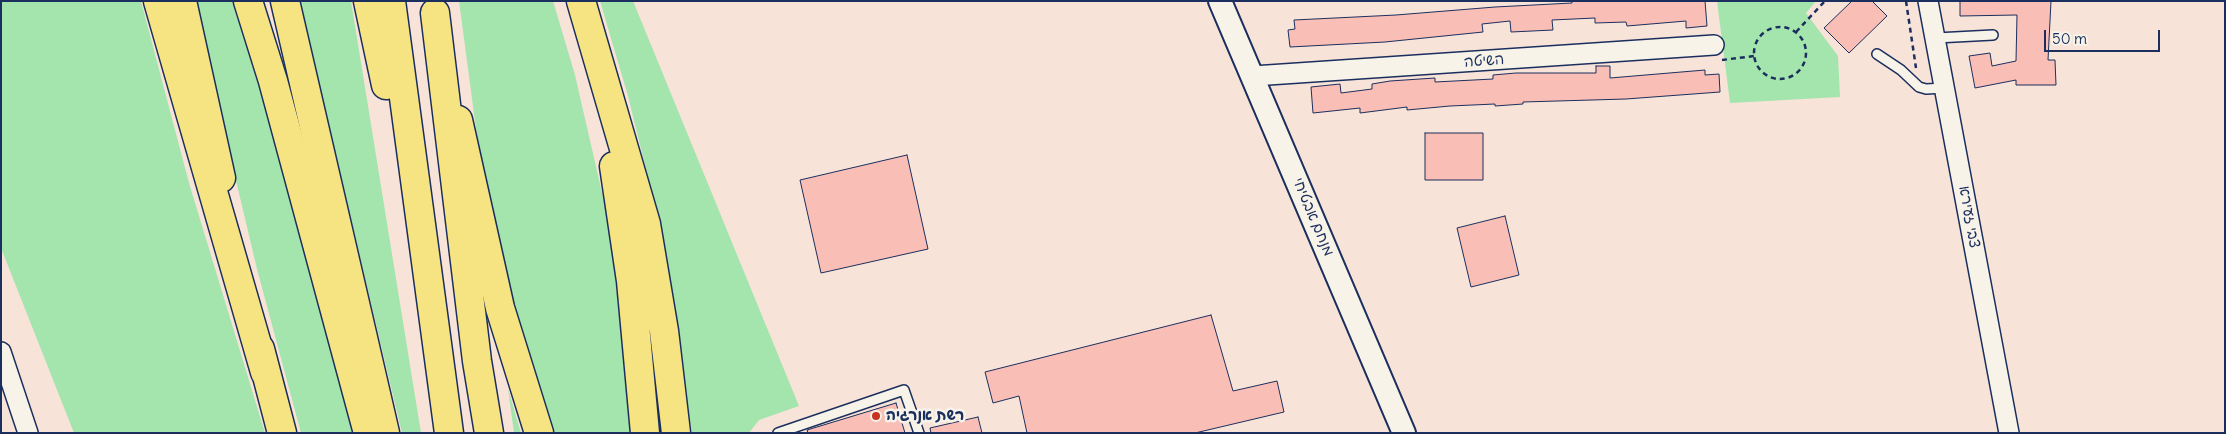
<!DOCTYPE html>
<meta charset="utf-8">
<style>
body{margin:0}
#map{position:relative;width:2226px;height:434px;overflow:hidden;background:#f8e3d9;font-family:Delius,sans-serif}
canvas{display:block}
.frame{position:absolute;inset:0;border:2px solid #1b2f5e;pointer-events:none}
.scale{position:absolute;left:2044px;top:30px;width:116px;height:22px;box-sizing:border-box;border:2px solid #1b2f5e;border-top:0;padding-left:6px;font-size:15px;line-height:18px;white-space:nowrap;color:#1b2f5e;-webkit-text-stroke:4px #f7f3e8;paint-order:stroke}
</style>
<div id="map">
<canvas width="2226" height="434"></canvas>
<div class="frame"></div>
<div class="scale">50 m</div>
</div>
<script>
const ctx = document.querySelector('canvas').getContext('2d');
ctx.lineJoin = 'round';
function fillPath(path, color) { ctx.fillStyle = color; ctx.fill(path, 'evenodd'); }
const poly = rows => new Path2D(rows.map(r => 'M' + r).join(''));
function trace(path, color, width, dash) { ctx.strokeStyle = color; ctx.lineWidth = width; ctx.lineCap = dash ? 'butt' : 'round'; ctx.setLineDash(dash || []); ctx.stroke(path); }
function drawText(font, color, halo, rows, align = 'center') {
  ctx.font = font + ' Delius,"Playpen Sans Hebrew",sans-serif'; ctx.lineWidth = 5; ctx.setLineDash([]); ctx.textBaseline = 'middle'; ctx.strokeStyle = halo; ctx.fillStyle = color; for (const [text, x, y, turn = 0] of rows) {
    ctx.save(); ctx.translate(x, y); ctx.rotate((+turn || 0) * Math.PI / 180); ctx.textAlign = isNaN(turn) ? turn : align; if (halo) ctx.strokeText(text, 0, 0); ctx.fillText(text, 0, 0); ctx.restore();
  }
}
fillPath(poly([
 [1,1,141,1,189,183,265,433,74,433,1,248],
 [196,1,236,1,261,81,353,433,301,433,257,269,208,63],
 [299,1,351,1,421,433,402,433],
 [459,1,553,1,575,75,611,232,630,433,552,433,514,309,480,159],
 [600,1,633,1,799,406,759,420,749,433,692,433,657,214,628,96],
 [1717,1,1816,1,1806,13,1838,56,1840,97,1730,103],
 [508,389,521,433,514,433]
]), '#a4e4ad');
const building = poly([
 [1572,1,1705,1,1707,26,1686,28,1686,21,1627,26,1626,22,1595,23,1595,18,1552,20,1553,30,1511,32,1510,21,1482,24,1483,32,1385,42,1290,47,1288,30,1295,29,1294,20,1396,15,1495,7,1572,3,1572,1],
 [1852,1,1872,1,1887,16,1849,53,1824,28,1852,1],
 [1960,1,2051,1,2048,60,2055,60,2056,85,2016,85,2016,80,1975,88,1969,56,1990,53,1992,66,2016,61,2017,15,1960,16,1960,1],
 [1596,66,1610,66,1610,78,1705,70,1705,75,1719,74,1720,92,1626,99,1523,102,1523,104,1495,106,1495,104,1450,106,1407,110,1407,107,1360,113,1360,108,1313,113,1311,87,1340,84,1341,93,1372,89,1372,84,1390,81,1435,78,1435,82,1493,79,1493,75,1516,73,1596,73,1596,66],
 [1425,133,1483,133,1483,180,1425,180,1425,133],
 [907,155,928,249,821,273,800,180,907,155],
 [1505,216,1519,275,1471,287,1457,228,1505,216],
 [1211,315,1233,391,1277,381,1284,412,1195,433,1027,433,1019,396,993,403,985,372,1211,315],
 [896,403,905,433,808,433,807,430,896,403],
 [978,417,982,433,931,433,930,428,978,417]
]);
fillPath(building, '#f9beb5');
trace(building, '#1b2f5e', 1);
const service = poly([
 [1936,38,1993,35],
 [1877,54,1901,70,1919,87,1926,89,1945,88],
 [778,433,904,390,919,433]
]);
const minor = poly([
 [1928,1,2009,433],
 [1253,76,1714,45],
 [1,352,28,433]
]);
const tertiary = poly([
 [1220,1,1404,433]
]);
const trunk = poly([
 [182,1,221,178],
 [285,1,385,433],
 [458,120,500,308,539,433],
 [260,349,282,433]
]);
const motorway = poly([
 [158,1,265,372],
 [248,1,273,81,368,433],
 [368,1,386,85],
 [391,1,449,433],
 [581,1,646,224,664,331,676,433],
 [435,13,477,361,489,433],
 [614,166,631,281,645,433]
]);
trace(service, '#1b2f5e', 12);
trace(minor, '#1b2f5e', 22);
trace(tertiary, '#1b2f5e', 26);
trace(trunk, '#1b2f5e', 31);
trace(motorway, '#1b2f5e', 31);
trace(poly([
 [1906,1,1916,68],
 '1754 53a26 26 0 1 1 52 0a26 26 0 1 1-52 0Z',
 [1796,32,1825,1],
 [1722,60,1754,56]
]), '#1b2f5e', 2.5, [5, 4]);
trace(service, '#f7f3e8', 9);
trace(minor, '#f7f3e8', 19);
trace(tertiary, '#f7f3e8', 22);
trace(trunk, '#f6e381', 28);
trace(motorway, '#f6e381', 28);
for (const [x, y, r, color] of [
 [876,416,5,"#c8321e"]
]) { const dot = new Path2D(); dot.arc(x, y, r, 0, 2 * Math.PI); ctx.fillStyle = color; ctx.fill(dot); trace(dot, '#f7f3e8', 2); }
drawText('15px', '#1b2f5e', '#f7f3e8', [
 ["השיטה",1484,61,-4],
 ["מנחם אבטיחי",1313,217,67],
 ["צבי זעירא",1969,217,80]
]);
drawText('bold 15px', '#1b2f5e', '#f7f3e8', [
 ["רשת אנרגיה",886,416]
], 'left');
</script>
